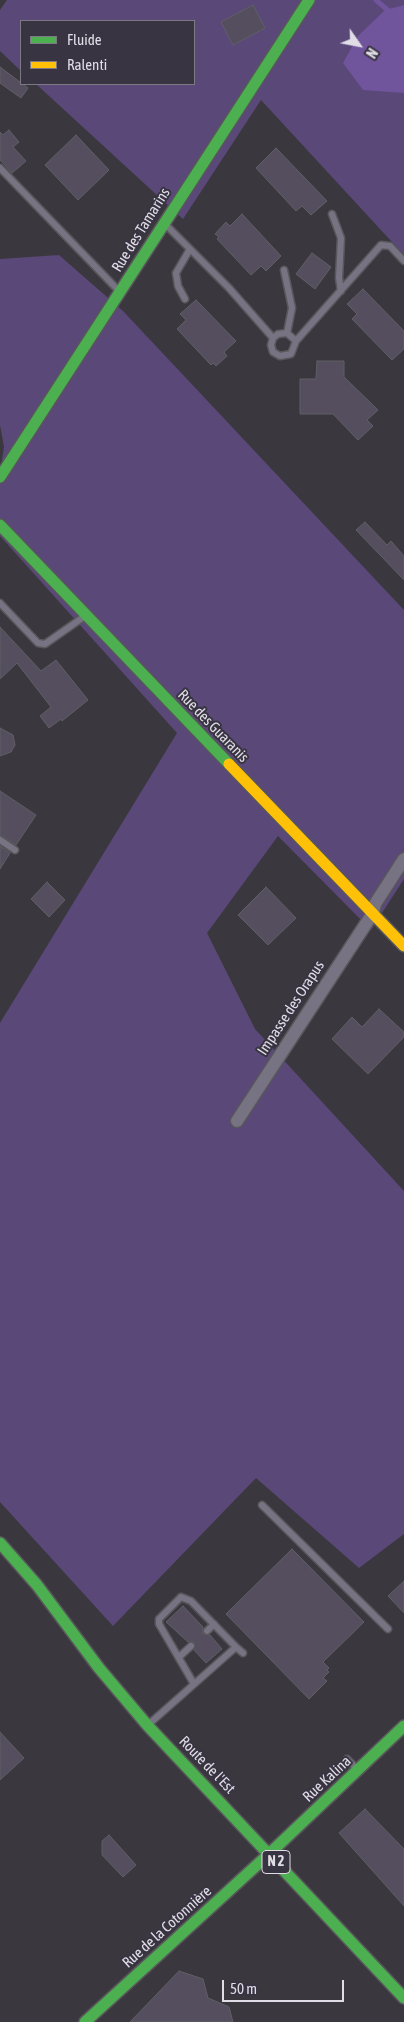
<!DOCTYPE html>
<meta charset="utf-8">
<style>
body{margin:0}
#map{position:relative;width:404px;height:2022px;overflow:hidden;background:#3a383e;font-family:"Asap Condensed",sans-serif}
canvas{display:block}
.legend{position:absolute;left:20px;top:20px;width:175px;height:65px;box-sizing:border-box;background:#393442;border:1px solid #7c7884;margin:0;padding:6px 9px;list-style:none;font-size:15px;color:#e0dde6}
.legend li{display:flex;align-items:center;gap:10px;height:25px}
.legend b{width:25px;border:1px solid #7c7884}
.north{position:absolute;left:334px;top:20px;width:50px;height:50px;-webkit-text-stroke:4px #393442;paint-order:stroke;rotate:123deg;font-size:14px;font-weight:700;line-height:20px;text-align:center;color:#e0dde6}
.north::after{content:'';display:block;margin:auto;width:18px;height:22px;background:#e0dde6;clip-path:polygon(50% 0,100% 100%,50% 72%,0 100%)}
.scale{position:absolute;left:222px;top:1980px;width:122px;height:22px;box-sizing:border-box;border:2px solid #e0dde6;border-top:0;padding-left:6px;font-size:15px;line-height:18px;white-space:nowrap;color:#e0dde6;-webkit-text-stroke:4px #393442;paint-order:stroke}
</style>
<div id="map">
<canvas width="404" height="2022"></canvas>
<ul class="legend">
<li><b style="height:6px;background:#4caf50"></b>Fluide</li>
<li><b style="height:6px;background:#ffc107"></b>Ralenti</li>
</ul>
<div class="north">N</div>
<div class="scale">50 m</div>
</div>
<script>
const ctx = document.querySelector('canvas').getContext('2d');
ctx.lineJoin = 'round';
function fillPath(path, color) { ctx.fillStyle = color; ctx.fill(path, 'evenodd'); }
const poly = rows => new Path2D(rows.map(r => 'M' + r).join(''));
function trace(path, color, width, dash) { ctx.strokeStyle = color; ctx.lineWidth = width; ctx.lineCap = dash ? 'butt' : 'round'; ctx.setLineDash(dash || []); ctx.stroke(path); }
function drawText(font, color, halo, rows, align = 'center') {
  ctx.font = font + ' "Asap Condensed",sans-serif'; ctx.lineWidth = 4; ctx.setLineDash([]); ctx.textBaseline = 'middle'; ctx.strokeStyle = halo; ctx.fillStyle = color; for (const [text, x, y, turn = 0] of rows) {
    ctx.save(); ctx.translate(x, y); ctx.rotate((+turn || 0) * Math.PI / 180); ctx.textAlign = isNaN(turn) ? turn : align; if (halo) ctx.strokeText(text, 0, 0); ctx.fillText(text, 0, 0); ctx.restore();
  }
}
fillPath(poly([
 [7,0,404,0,404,255,261,100,183,219,36,84,194,84,194,21,21,21,21,71,0,51,0,10],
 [59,255,123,311,404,610,404,879,371,930,278,836,207,933,255,1029,404,1191,404,1534,359,1568,256,1478,113,1626,0,1502,0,1023,177,733,0,536,0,473,4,447,0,425,0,259]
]), '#5a4879');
fillPath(poly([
 [404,5,404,93,363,90,343,63,358,36,385,10]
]), '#70549c');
trace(poly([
 [376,0,391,13]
]), '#70549c', 5);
const building = poly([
 [253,5,265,28,233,45,221,22,253,5],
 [0,67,28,88,21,98,0,83,0,67],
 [9,130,19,142,13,147,26,161,12,173,0,160,0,132,3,135,9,130],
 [76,135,109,170,78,200,45,165,76,135],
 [276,148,327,201,311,215,302,206,296,211,256,168,276,148],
 [242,214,281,256,266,271,261,266,251,275,217,239,219,237,215,234,226,222,230,226,242,214],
 [312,253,331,267,315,289,296,274,312,253],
 [363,289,404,331,404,349,392,360,352,319,357,314,347,304,363,289],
 [196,300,236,341,224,352,227,356,216,366,213,363,211,365,177,329,186,320,180,314,196,300],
 [317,361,344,361,344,377,378,410,367,420,373,426,358,440,333,414,300,414,300,379,316,379,317,361],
 [365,522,387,545,391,541,404,556,404,580,356,530,365,522],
 [0,627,41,671,56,660,88,700,62,721,61,719,49,728,40,716,51,707,17,663,0,679,0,627],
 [0,728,13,735,15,745,11,752,0,756,0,728],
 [0,791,36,815,16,845,0,835,0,791],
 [0,846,10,853,0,869,0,846],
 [47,882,65,900,49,917,31,899,47,882],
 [266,887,296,918,268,945,238,915,266,887],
 [379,1009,404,1032,404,1037,368,1074,332,1039,352,1017,362,1027,379,1009],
 [292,1549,364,1622,323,1662,329,1668,327,1670,329,1672,323,1678,327,1681,309,1699,226,1614,292,1549],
 [404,1581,404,1613,388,1596,404,1581],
 [183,1606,203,1627,203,1634,210,1635,222,1649,206,1663,194,1650,194,1642,188,1642,166,1622,183,1606],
 [0,1732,24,1758,0,1780,0,1732],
 [365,1809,404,1849,404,1906,339,1833,365,1809],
 [109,1835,136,1865,123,1877,102,1855,102,1841,109,1835],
 [179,1971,203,1979,208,1998,229,2007,233,2022,130,2022,179,1971]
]);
fillPath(building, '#544e5e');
trace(building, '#615f65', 1);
const lane = poly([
 [0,168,119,291],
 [332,214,341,238,339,278,341,291],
 [166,225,229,288,273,338,271,345,273,352,280,356,291,354,296,341,381,245,390,246,404,261],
 [284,270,292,308,287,333],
 [185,299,178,286,176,273,190,249],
 [273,338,278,334,287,333,296,341],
 [0,603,38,643,45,644,85,616],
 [0,840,15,850],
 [262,1505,388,1629],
 [207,1631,214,1624],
 [179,1657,191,1646],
 [194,1684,159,1624,159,1619,181,1597,191,1601,236,1647],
 [149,1724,236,1647,243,1653],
 [347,1759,357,1769]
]);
const street = poly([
 [237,1121,373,913,375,904,404,859]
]);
const fast = poly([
 [0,477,309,0],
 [0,525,229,764],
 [0,1543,37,1585,99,1668,148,1726,404,1998],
 [85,2022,269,1854,404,1726]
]);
const slow = poly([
 [229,764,404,946]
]);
trace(lane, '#58575b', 9);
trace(street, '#58575b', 15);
trace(fast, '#58575b', 14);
trace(slow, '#58575b', 14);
trace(lane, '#787382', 6);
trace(street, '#787382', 12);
trace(fast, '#4caf50', 11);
trace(slow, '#ffc107', 11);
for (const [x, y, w] of [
 [276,1862,28]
]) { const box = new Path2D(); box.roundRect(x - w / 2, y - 11.5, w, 23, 4); ctx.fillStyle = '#393442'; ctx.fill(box); trace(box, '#e0dde6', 1); }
drawText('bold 14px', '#e0dde6', null, [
 ["N 2",276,1862]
]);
drawText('15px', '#e0dde6', '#393442', [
 ["Rue des Tamarins",141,230,-58],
 ["Rue des Guaranis",213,726,46],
 ["Impasse des Orapus",291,1008,-57],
 ["Route de l'Est",207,1765,46],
 ["Rue Kalina",327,1779,-43],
 ["Rue de la Cotonnière",167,1927,-42]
]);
</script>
